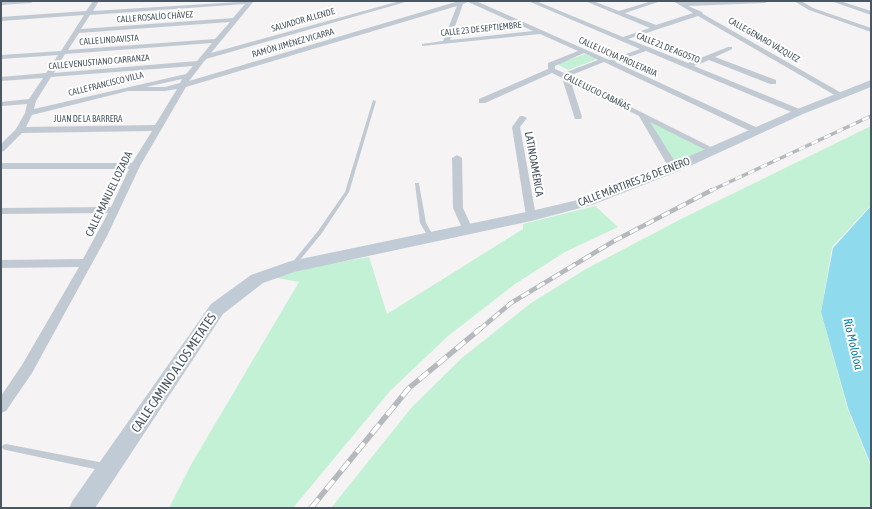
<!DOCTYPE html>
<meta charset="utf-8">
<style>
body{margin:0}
#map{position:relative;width:872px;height:509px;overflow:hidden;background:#f5f3f3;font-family:"Asap Condensed",sans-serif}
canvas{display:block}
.frame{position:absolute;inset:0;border:2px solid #4a5661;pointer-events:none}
</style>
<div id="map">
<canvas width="872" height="509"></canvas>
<div class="frame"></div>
</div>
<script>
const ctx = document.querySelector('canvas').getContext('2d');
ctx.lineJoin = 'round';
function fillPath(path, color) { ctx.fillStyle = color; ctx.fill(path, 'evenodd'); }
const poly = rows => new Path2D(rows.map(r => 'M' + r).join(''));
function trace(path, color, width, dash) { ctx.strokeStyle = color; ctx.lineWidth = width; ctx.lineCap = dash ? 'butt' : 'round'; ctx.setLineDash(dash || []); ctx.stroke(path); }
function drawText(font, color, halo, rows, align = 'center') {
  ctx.font = font + ' "Asap Condensed",sans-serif'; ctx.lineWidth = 4; ctx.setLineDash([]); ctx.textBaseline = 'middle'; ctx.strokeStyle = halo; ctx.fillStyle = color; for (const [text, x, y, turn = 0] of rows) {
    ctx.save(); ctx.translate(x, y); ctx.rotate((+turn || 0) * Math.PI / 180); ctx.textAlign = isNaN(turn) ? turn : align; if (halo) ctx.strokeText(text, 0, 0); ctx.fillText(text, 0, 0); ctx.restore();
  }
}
fillPath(poly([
 [585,54,597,59,568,70,557,64],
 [642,114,713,150,674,168],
 [871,126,871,205,832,247,821,312,847,407,871,467,871,508,331,508,412,407,463,357,531,303,586,269,685,217],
 [595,206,618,227,565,252,515,284,448,336,390,391,293,508,169,508,192,463,299,282,272,277,312,267,369,257,387,314,523,229,523,224]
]), '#c3f1d5');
fillPath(poly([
 [871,206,870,325,871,465,848,408,821,312,833,248]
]), '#90daee');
fillPath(poly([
 [373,100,376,101,349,192,322,233,295,266,291,266,290,265,291,264,318,231,345,192,373,100],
 [415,183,419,183,419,184,426,223,434,237,433,238,429,238,420,223,415,184,415,183],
 [6,444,104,463,107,464,108,467,107,470,104,471,6,450,3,449,2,447,3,445,6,444]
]), '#c1cad2');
fillPath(poly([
 [1,1,34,1,31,3,1,5,1,1],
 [93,1,99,1,93,11,254,1,211,53,400,1,409,1,206,59,189,81,459,1,476,1,609,60,640,49,528,1,536,1,623,37,650,28,585,1,593,1,619,11,652,1,661,1,625,13,656,25,693,13,673,1,768,1,765,3,688,6,702,12,703,14,845,95,838,97,698,16,628,39,688,63,728,47,732,47,732,49,715,57,776,80,776,84,770,84,709,60,694,66,802,110,802,114,796,114,646,51,615,62,760,129,760,133,754,133,604,62,569,76,717,150,713,153,710,152,650,122,679,168,674,171,669,168,639,116,571,82,582,117,581,119,575,119,562,78,552,73,485,103,479,103,479,99,548,69,548,63,578,51,540,34,422,46,422,44,443,41,457,6,186,87,140,166,107,236,32,373,6,411,1,413,1,396,22,365,79,267,1,268,1,260,83,259,108,213,1,214,1,208,111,207,129,169,1,169,1,163,132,163,152,131,22,133,4,151,1,152,1,144,16,129,25,113,27,104,1,106,1,102,29,99,43,78,1,81,1,77,46,73,58,55,1,59,1,55,61,51,84,15,1,21,1,17,86,11,93,1],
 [468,2,533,31,450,40,463,4,468,2],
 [245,4,233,18,81,29,90,15,245,4],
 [230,22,215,39,68,50,79,33,230,22],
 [212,43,197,61,54,73,65,54,212,43],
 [584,53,598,60,564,73,555,69,555,66,584,53],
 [193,66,186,74,34,109,36,101,51,77,193,66],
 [182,79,180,83,165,87,146,87,182,79],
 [177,89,155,125,26,127,32,115,128,91,165,91,177,89],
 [794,1,801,1,813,8,871,28,871,32,809,10,794,1],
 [831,1,840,1,871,11,871,15,831,1],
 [520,116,523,116,527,118,520,127,536,216,531,219,526,216,512,127,520,116],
 [457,155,462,158,463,208,473,230,468,233,463,230,453,208,452,158,457,155]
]), '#c1cad2');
fillPath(poly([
 [871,80,871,87,803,114,679,171,592,205,531,221,294,272,263,283,223,314,95,508,69,508,73,500,211,304,251,275,291,261,531,211,582,199,669,165,795,110,871,80]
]), '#c1cbd6');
const railFar2 = poly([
 [710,191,871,116]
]);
const railFar1 = poly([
 [479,330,511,303,614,241,712,190]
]);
const rail = poly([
 [311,508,409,388,480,329]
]);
trace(railFar2, '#b5b8bd', 3.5);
trace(railFar1, '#b5b8bd', 4.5);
trace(rail, '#b5b8bd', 5.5);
trace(railFar2, '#fff', 2.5, [7]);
trace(railFar1, '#fff', 3, [9]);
trace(rail, '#fff', 4, [12]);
drawText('9px', '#4a5661', '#fff', [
 ["CALLE ROSALÍO CHÁVEZ",155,17,-4],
 ["SALVADOR ALLENDE",303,20,-16],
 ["CALLE 23 DE SEPTIEMBRE",481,29,-6],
 ["CALLE LINDAVISTA",109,40,-4],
 ["CALLE GENARO VÁZQUEZ",764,40,30],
 ["RAMÓN JIMÉNEZ VICARRA",293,43,-16],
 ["CALLE 21 DE AGOSTO",668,48,22],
 ["CALLE LUCHA PROLETARIA",618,57,24],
 ["CALLE VENUSTIANO CARRANZA",99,62,-5],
 ["CALLE FRANCISCO VILLA",106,84,-14],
 ["CALLE LUCIO CABAÑAS",597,92,26],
 ["JUAN DE LA BARRERA",88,119]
]);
drawText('11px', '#4a5661', '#fff', [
 ["LATINOAMÉRICA",534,164,80],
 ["CALLE MÁRTIRES 26 DE ENERO",634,182,-21],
 ["CALLE MANUEL LOZADA",109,194,-64]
]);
drawText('italic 12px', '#0c7c9b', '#fff', [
 ["Río Mololoa",853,344,77]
]);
drawText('13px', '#4a5661', '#fff', [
 ["CALLE CAMINO A LOS METATES",174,373,-56]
]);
</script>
